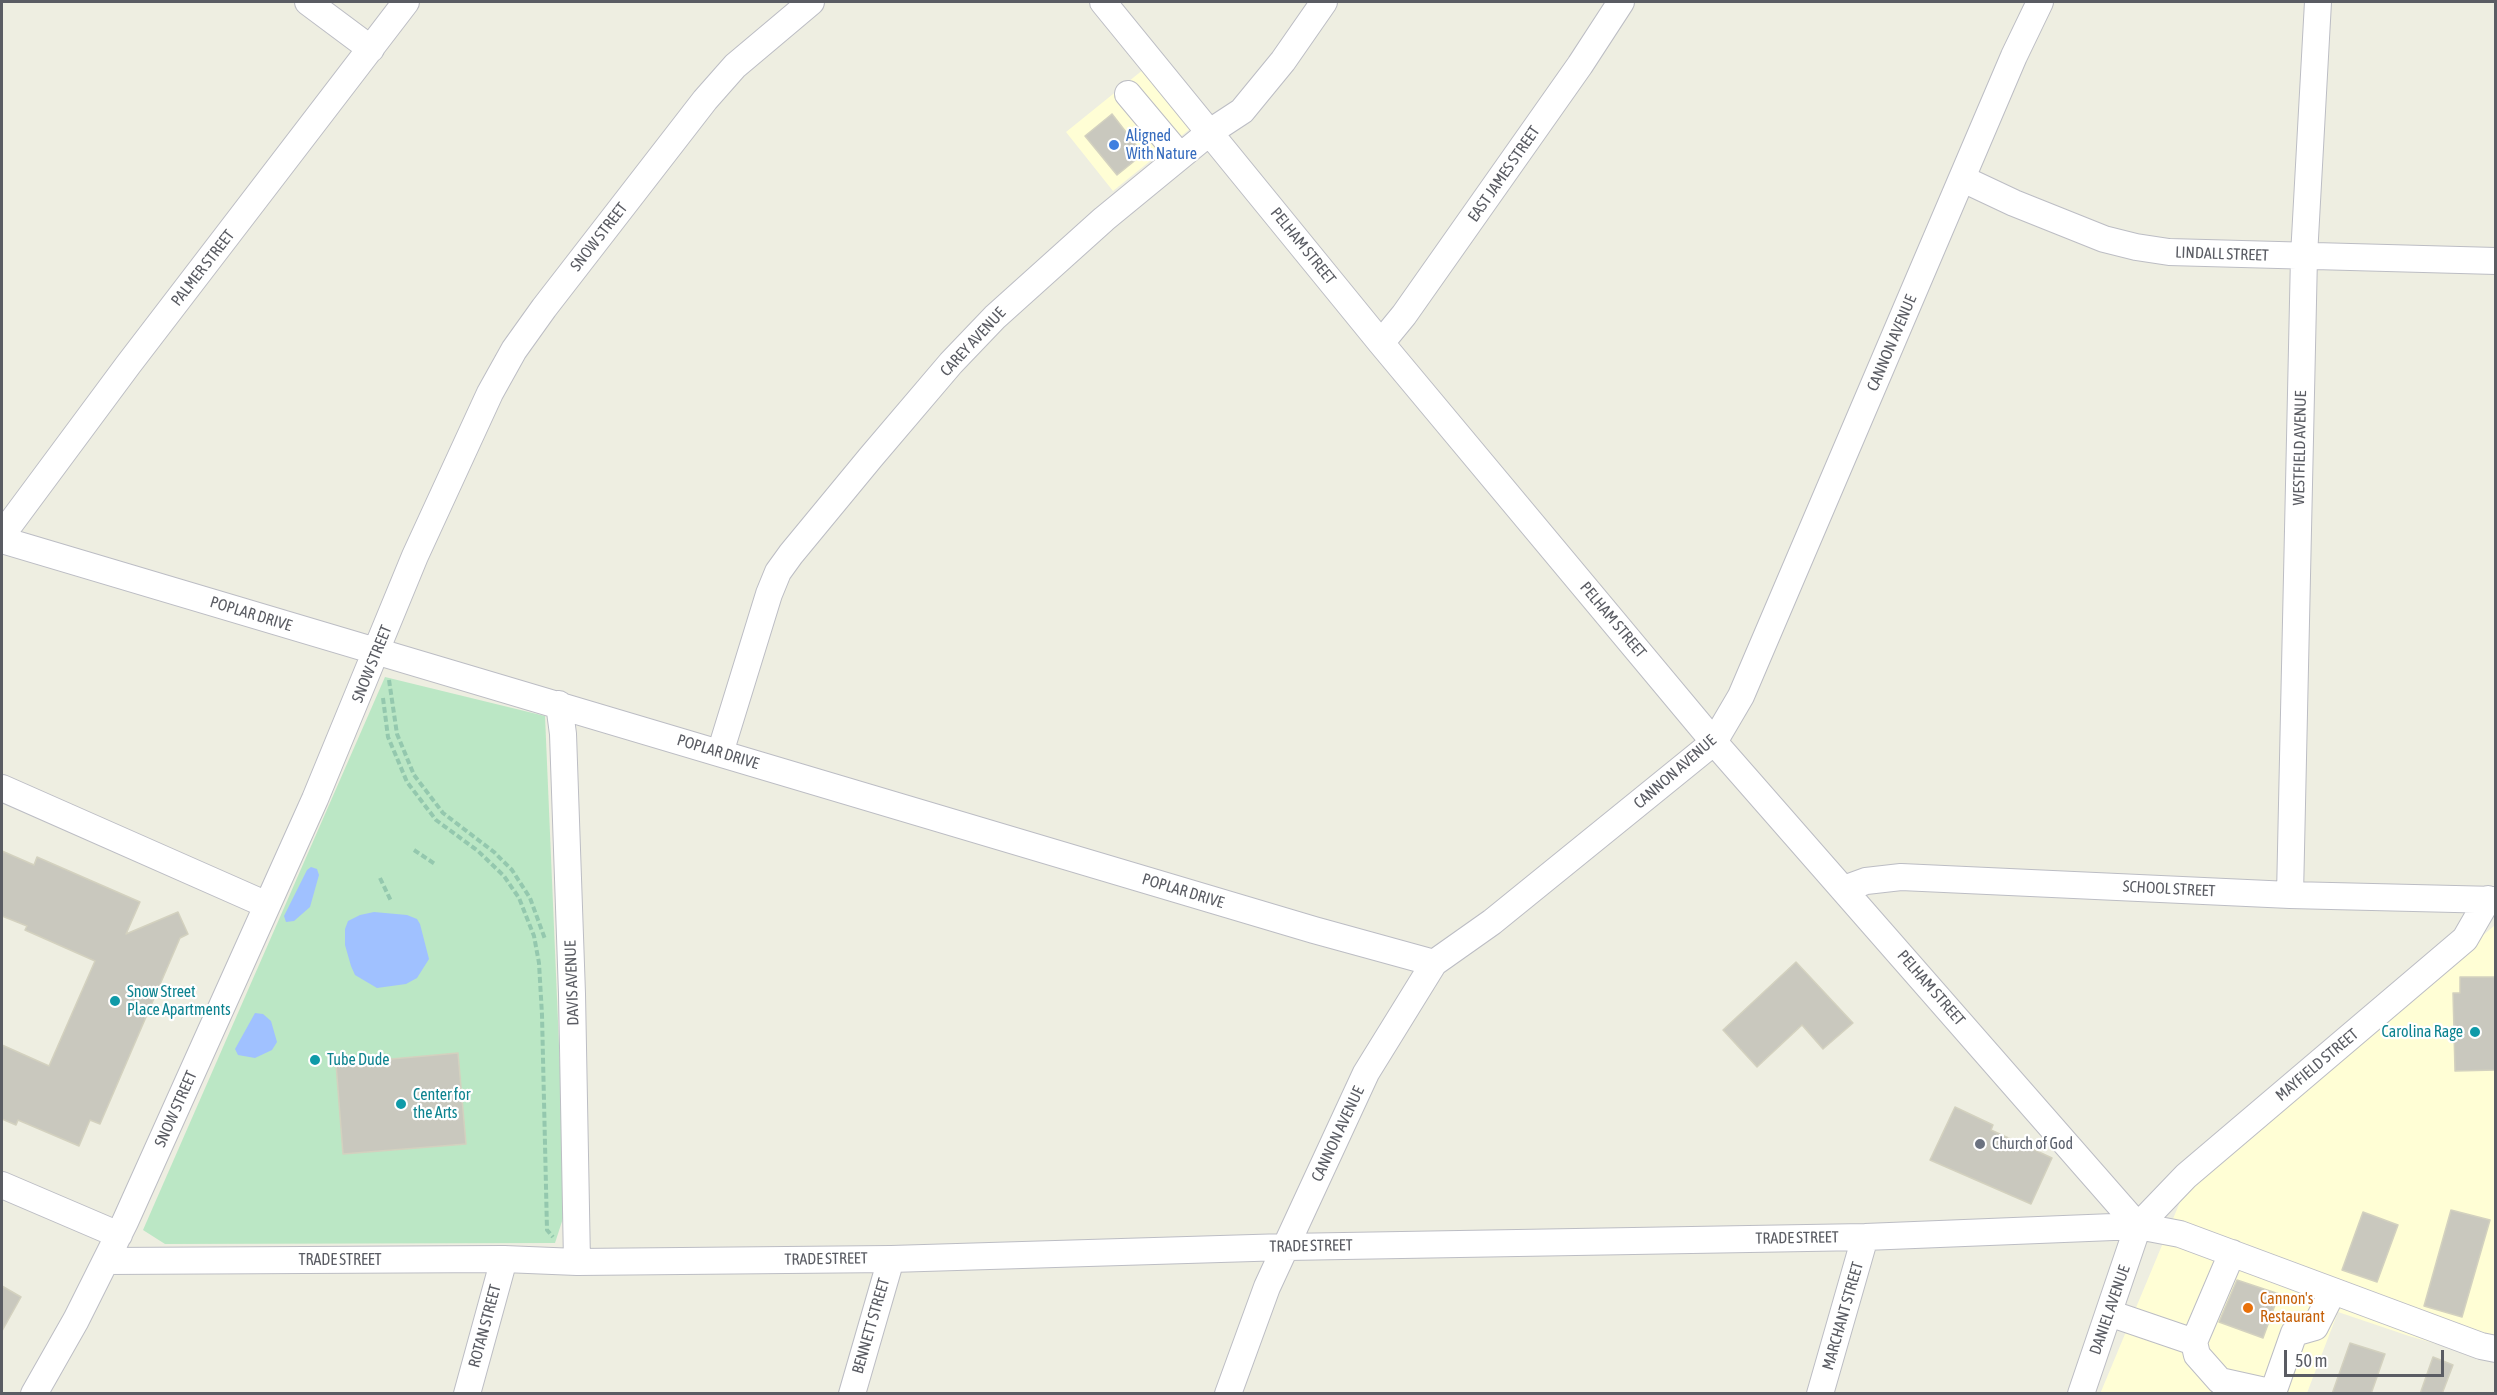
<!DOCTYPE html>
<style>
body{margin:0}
#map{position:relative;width:2497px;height:1395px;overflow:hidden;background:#eeeee1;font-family:"Asap Condensed",sans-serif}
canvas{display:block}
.frame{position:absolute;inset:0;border:3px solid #5a5c63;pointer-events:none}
.scale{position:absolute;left:2284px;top:1350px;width:160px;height:27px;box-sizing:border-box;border:3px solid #5a5c63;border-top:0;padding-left:8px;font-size:18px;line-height:21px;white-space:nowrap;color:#5a5c63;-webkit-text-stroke:4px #fff;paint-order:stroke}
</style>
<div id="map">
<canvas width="2497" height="1395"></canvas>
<div class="frame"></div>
<div class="scale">50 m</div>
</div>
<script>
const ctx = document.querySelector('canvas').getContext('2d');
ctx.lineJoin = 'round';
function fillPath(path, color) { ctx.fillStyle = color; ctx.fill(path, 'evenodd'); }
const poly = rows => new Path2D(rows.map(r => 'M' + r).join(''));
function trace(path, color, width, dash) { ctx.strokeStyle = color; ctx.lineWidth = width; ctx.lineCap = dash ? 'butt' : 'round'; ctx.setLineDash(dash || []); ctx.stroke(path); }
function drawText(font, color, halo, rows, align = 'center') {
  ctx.font = font + ' "Asap Condensed",sans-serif'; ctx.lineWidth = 4.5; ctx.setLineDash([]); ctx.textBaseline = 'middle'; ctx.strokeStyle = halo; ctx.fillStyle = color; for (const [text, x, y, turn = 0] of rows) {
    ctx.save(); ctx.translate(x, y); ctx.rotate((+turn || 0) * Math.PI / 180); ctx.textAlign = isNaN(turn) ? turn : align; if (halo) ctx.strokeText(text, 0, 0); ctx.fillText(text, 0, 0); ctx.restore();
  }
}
fillPath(poly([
 [1144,69,1191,128,1113,191,1066,132],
 [2495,925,2495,1361,2409,1336,2338,1312,2307,1393,2100,1394,2185,1190]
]), '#fffed5');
fillPath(poly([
 [385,677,545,716,566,1209,555,1243,165,1244,143,1230]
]), '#bbe7c5');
fillPath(poly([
 [311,867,317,869,319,875,310,907,294,921,286,922,284,916,307,870],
 [374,912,407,915,417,919,420,924,429,959,417,978,406,984,377,988,355,975,351,966,345,945,345,929,348,921,360,915],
 [255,1013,263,1014,271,1021,277,1042,272,1050,255,1058,238,1055,235,1049]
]), '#a0c1ff');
const building = poly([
 [1112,114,1143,154,1117,175,1085,136,1112,114],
 [2,851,34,865,37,857,140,902,126,934,178,912,188,934,180,938,100,1124,90,1120,79,1146,18,1120,16,1125,2,1119,2,1045,49,1066,95,961,25,930,27,926,2,916,2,851],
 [1796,962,1853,1023,1823,1049,1802,1025,1757,1067,1723,1030,1796,962],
 [2460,977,2496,977,2496,1070,2455,1071,2453,993,2460,993,2460,977],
 [458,1053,466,1144,343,1154,336,1064,458,1053],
 [1955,1107,1993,1125,1991,1130,2052,1158,2031,1204,1930,1160,1955,1107],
 [2451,1210,2490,1220,2462,1317,2424,1306,2451,1210],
 [2363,1212,2398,1225,2377,1282,2342,1270,2363,1212],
 [2237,1280,2279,1294,2263,1338,2219,1322,2237,1280],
 [2,1286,21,1297,2,1331,2,1286],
 [2350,1343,2385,1354,2371,1394,2332,1394,2350,1343],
 [2433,1357,2453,1365,2442,1394,2420,1394,2433,1357]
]);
fillPath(building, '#c9c8be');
trace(building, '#d3d1bf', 1.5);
const minor = poly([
 [308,2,371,49],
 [1103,2,1381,343,1714,742,2138,1226],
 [1128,94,1180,156],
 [1963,179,2014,203,2104,239,2136,247,2169,252,2496,261],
 [1381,343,1404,315,1580,65,1621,2],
 [2,535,128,365,406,2],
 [2,540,1314,930,1434,963],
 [559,704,563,734,572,994,577,1262],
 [720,753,769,594,778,572,791,554,871,457,951,363,995,317,1104,219,1210,132,1242,111,1283,61,1324,2],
 [2,788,267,905],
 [1844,889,1866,881,1901,877,2290,895,2496,900],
 [2290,895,2304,256,2318,2],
 [2,1185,119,1235],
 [2232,1253,2194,1342,2197,1355,2220,1381,2265,1391,2275,1387,2294,1333,2315,1327,2333,1291],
 [106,1261,504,1259,577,1262,891,1259,1286,1247,1865,1237,2138,1226,2180,1234,2481,1346,2496,1349],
 [2109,1313,2194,1342],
 [34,1394,76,1320,125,1222,315,799,415,556,490,393,514,350,544,308,705,100,735,66,811,2],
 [467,1394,504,1259],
 [852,1394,891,1259],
 [1228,1394,1267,1287,1366,1073,1434,963,1492,922,1714,742,1741,696,2014,56,2040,2],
 [1820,1394,1865,1237],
 [2081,1394,2138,1226,2186,1176,2465,939,2488,899]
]);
trace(minor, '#bcbdc4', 28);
trace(poly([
 [389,680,397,734,414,775,443,813,494,852,512,870,530,898,545,939],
 [383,698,388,737,407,782,436,820,478,851,504,876,519,898,534,936,539,963,542,1015,547,1230,553,1237],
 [414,850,435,864],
 [380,878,391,901]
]), '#94c8ae', 4, [6, 3]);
trace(minor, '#fff', 26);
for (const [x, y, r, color] of [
 [1114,145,6,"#3f7fe0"],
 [115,1001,6,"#0f9aa8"],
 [2475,1032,6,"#0f9aa8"],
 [315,1060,6,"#0f9aa8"],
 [401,1104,6,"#0f9aa8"],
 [1980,1144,6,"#6b7280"],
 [2248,1308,6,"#e8710a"]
]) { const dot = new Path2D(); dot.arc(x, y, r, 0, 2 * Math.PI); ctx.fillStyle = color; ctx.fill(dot); trace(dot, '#fff', 2); }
drawText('16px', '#366cbe', '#fff', [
 ["Aligned",1126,136],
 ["With Nature",1126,154]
], 'left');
drawText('16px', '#5a5c63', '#fff', [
 ["EAST JAMES STREET",1504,174,-55],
 ["SNOW STREET",599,237,-52],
 ["PELHAM STREET",1303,246,51],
 ["LINDALL STREET",2222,254,2],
 ["PALMER STREET",203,268,-52],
 ["CAREY AVENUE",973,342,-47],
 ["CANNON AVENUE",1892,343,-67],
 ["WESTFIELD AVENUE",2300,448,-89],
 ["POPLAR DRIVE",251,614,17],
 ["PELHAM STREET",1613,620,50],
 ["SNOW STREET",372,664,-68],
 ["POPLAR DRIVE",718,752,17],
 ["CANNON AVENUE",1675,772,-41],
 ["SCHOOL STREET",2169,889,3],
 ["POPLAR DRIVE",1183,891,17],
 ["DAVIS AVENUE",572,983,-92],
 ["PELHAM STREET",1931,988,49],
 ["MAYFIELD STREET",2317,1065,-40],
 ["SNOW STREET",176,1109,-66],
 ["CANNON AVENUE",1338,1134,-65],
 ["TRADE STREET",1797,1238,-1],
 ["TRADE STREET",1311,1246,-1],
 ["TRADE STREET",826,1259,-1],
 ["TRADE STREET",340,1260],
 ["DANIEL AVENUE",2110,1310,-71],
 ["MARCHANT STREET",1843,1316,-74],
 ["ROTAN STREET",485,1326,-75],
 ["BENNETT STREET",871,1326,-74]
]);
drawText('16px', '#0d838f', '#fff', [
 ["Snow Street",127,992],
 ["Place Apartments",127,1010],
 ["Carolina Rage",2463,1032,"right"],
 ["Tube Dude",327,1060],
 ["Center for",413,1095],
 ["the Arts",413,1113]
], 'left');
drawText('16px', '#5b616d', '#fff', [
 ["Church of God",1992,1144]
], 'left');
drawText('16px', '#c56008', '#fff', [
 ["Cannon's",2260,1299],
 ["Restaurant",2260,1317]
], 'left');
</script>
